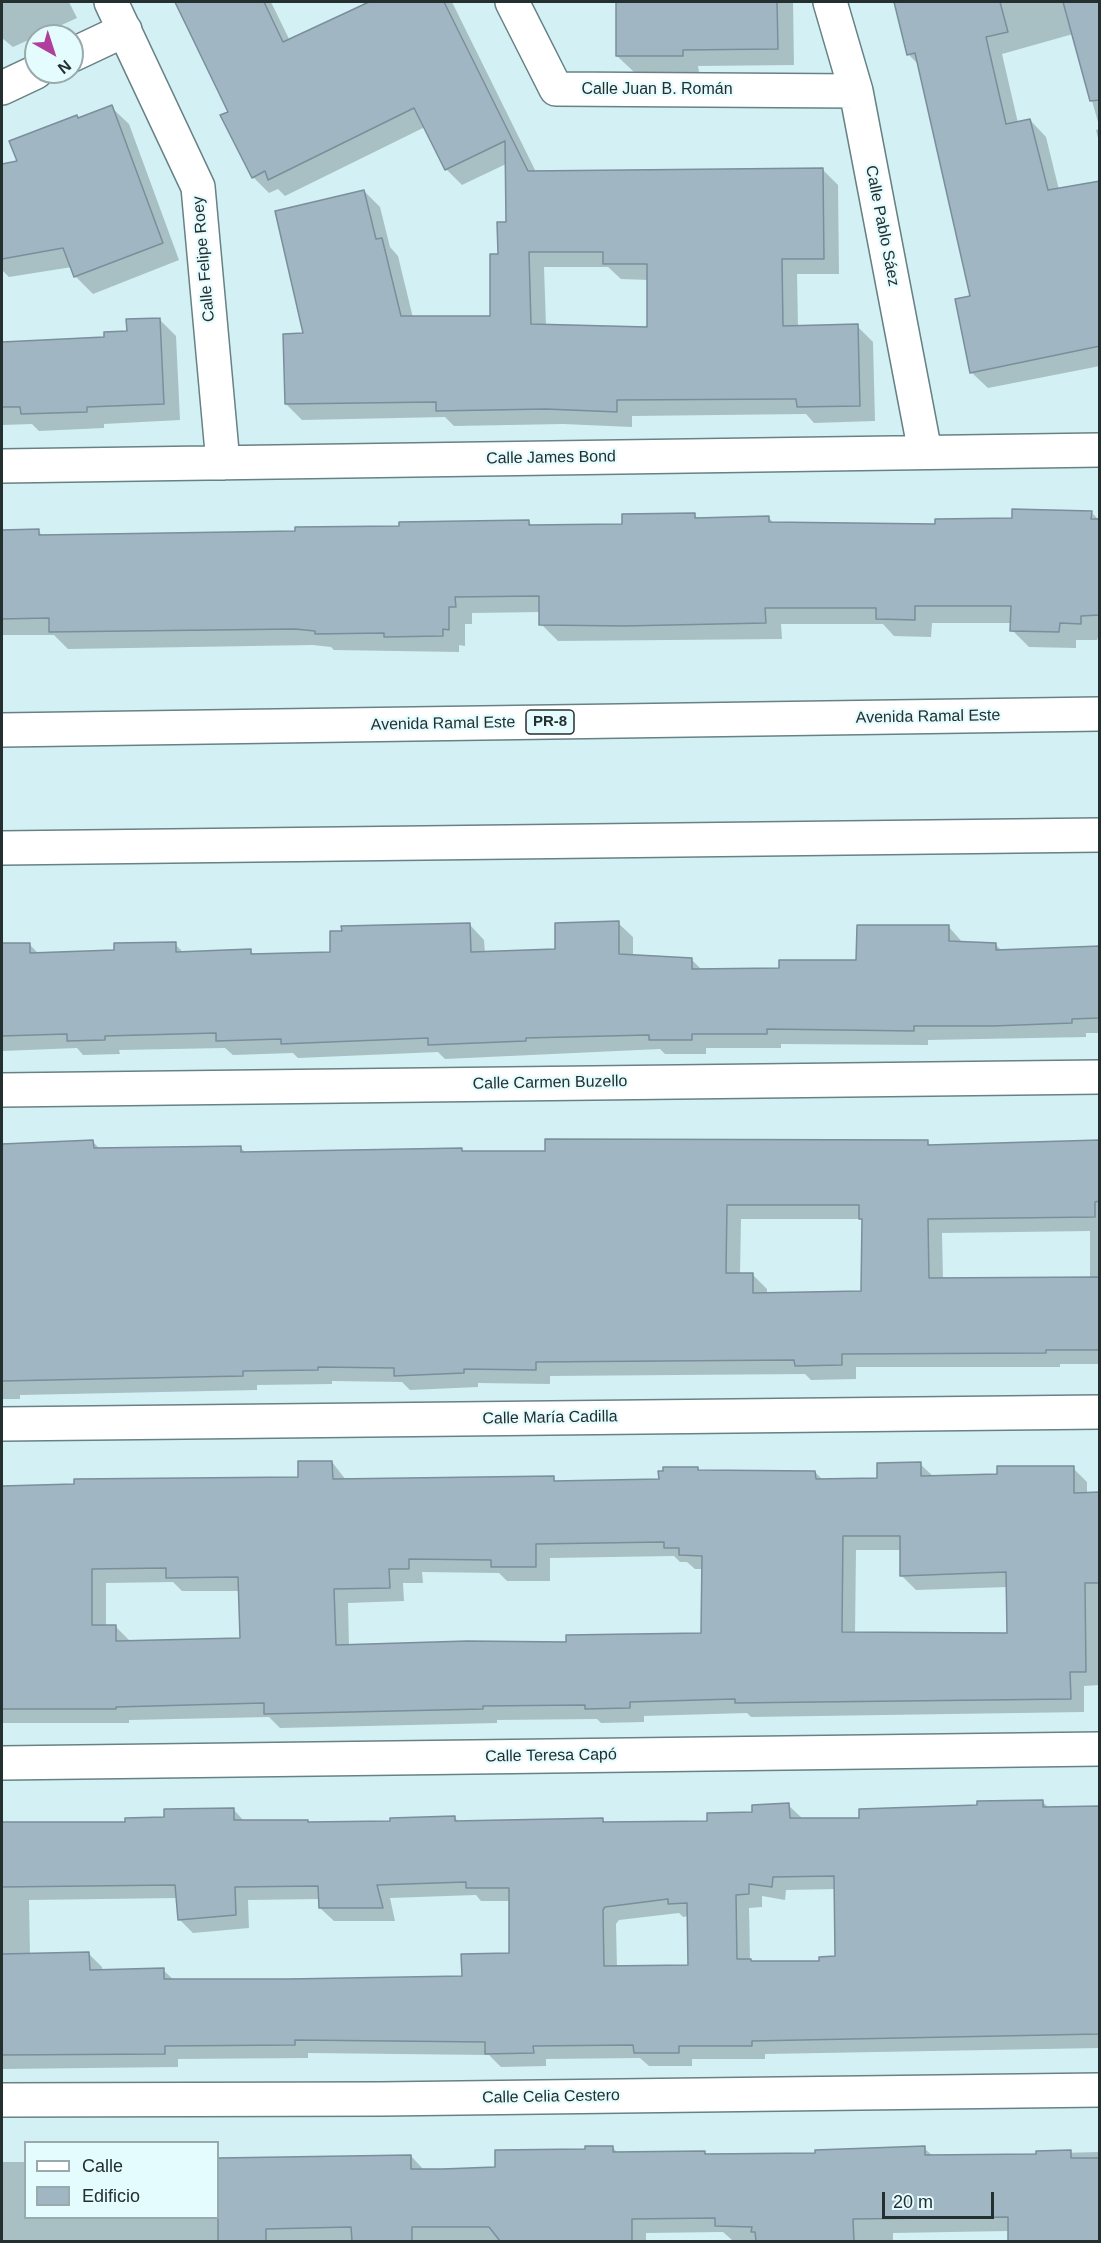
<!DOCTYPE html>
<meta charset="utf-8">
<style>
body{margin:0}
#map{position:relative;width:1101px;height:2243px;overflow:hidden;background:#d3f0f4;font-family:Helvetica,sans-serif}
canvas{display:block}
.frame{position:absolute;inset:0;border:3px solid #242f30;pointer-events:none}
.legend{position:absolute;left:24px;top:2141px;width:195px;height:78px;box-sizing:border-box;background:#e5fcff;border:2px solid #98aaac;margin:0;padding:8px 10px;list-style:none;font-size:18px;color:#242f30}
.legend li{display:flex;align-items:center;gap:12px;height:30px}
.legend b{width:30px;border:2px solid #98aaac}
.north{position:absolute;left:24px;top:24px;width:60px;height:60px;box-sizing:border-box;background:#e5fcff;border:2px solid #98aaac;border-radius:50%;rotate:141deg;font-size:16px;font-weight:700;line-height:24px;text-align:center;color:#242f30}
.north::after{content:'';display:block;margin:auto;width:21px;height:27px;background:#b03f9c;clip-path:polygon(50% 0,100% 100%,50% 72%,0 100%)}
.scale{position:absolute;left:882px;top:2192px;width:112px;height:27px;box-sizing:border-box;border:3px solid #242f30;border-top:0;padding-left:8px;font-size:18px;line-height:21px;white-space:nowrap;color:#242f30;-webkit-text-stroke:4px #e5fcff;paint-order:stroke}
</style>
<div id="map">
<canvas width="1101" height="2243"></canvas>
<div class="frame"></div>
<ul class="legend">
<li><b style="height:8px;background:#fff"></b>Calle</li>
<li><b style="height:16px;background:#a0b6c3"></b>Edificio</li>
</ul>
<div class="north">N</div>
<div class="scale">20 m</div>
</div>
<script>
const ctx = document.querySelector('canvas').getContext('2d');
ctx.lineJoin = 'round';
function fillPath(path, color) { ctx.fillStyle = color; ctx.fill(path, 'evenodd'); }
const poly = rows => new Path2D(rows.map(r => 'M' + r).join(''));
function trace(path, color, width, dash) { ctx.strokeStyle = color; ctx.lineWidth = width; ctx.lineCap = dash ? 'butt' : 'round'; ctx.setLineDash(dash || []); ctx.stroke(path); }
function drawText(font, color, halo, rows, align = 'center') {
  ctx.font = font + ' Helvetica,sans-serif'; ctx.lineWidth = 4.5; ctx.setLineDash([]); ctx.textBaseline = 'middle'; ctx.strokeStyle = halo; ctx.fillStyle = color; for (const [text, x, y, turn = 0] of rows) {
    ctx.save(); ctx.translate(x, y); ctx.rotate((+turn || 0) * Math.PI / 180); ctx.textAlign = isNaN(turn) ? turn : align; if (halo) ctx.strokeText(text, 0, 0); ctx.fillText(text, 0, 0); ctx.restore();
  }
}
fillPath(poly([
 [2,2,69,2,77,18,13,47,2,38],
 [174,2,271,2,290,41,364,5,363,2,452,2,536,172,822,169,838,185,839,274,797,274,798,327,857,326,873,342,875,421,814,423,806,414,632,416,632,427,563,424,454,426,445,417,302,420,286,404,305,335,364,191,380,207,390,247,398,256,413,318,492,317,499,256,507,224,506,164,462,185,446,169,425,127,285,196,278,189,269,193,253,177,230,112],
 [544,267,608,267,621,279,649,280,649,328,546,326],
 [617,2,793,2,794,65,698,66,699,72,634,72,617,56],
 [896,2,1100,2,1100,129,1073,34,1002,54,1018,123,1030,120,1046,137,1059,190,1100,182,1100,366,988,388,971,372,972,297,919,65,908,54],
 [111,107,129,124,179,260,93,294,75,276,72,267,9,277,2,270,2,165,19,162,79,119],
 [1100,129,1100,146,1096,130],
 [159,319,176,336,180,420,104,424,104,428,39,431,32,424,2,425,2,343,106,338,129,333],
 [1091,512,1100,521,1100,632,1097,640,1076,640,1076,648,1029,647,1012,630,1012,623,932,623,931,637,894,636,883,624,781,624,782,639,558,641,541,624,541,612,472,613,472,624,465,624,465,646,459,645,459,652,334,650,331,647,313,645,68,649,54,635,2,635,2,532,38,531,43,536,296,532,529,522,533,527,624,526,694,515,699,519,768,517,775,524,937,526],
 [618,923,633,937,633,957,691,959,702,970,781,970,857,961,948,926,963,943,996,945,1002,951,1100,946,1100,1033,1086,1033,1086,1037,928,1040,928,1045,781,1044,781,1048,706,1048,706,1054,665,1054,660,1049,445,1059,438,1052,298,1058,293,1053,233,1055,225,1048,119,1050,120,1054,83,1055,77,1048,2,1051,2,945,29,944,39,954,115,951,175,944,184,953,250,951,255,955,332,954,470,925,484,940,485,953,557,951],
 [93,1142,101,1150,240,1147,246,1153,461,1150,464,1152,547,1153,927,1142,932,1147,1100,1142,1100,1364,1060,1364,1060,1367,856,1367,856,1379,811,1380,805,1374,550,1376,550,1384,478,1383,478,1387,410,1390,402,1382,332,1381,332,1384,257,1385,257,1390,20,1395,20,1399,2,1399,2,1146],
 [741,1219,861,1219,863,1221,863,1293,767,1294,767,1289,752,1274,740,1274],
 [1090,1231,1090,1277,943,1280,942,1233],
 [332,1462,346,1480,553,1478,558,1483,660,1481,698,1468,701,1472,815,1472,823,1480,879,1479,920,1464,934,1477,999,1476,1073,1468,1087,1482,1087,1494,1100,1494,1100,1685,1084,1686,1084,1712,751,1717,747,1713,644,1716,644,1722,601,1723,597,1719,497,1720,497,1723,280,1728,269,1717,129,1720,129,1723,2,1723,2,1489,300,1479],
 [856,1550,901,1550,901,1575,916,1590,1008,1587,1008,1634,855,1634],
 [674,1556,680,1562,687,1562,695,1569,703,1569,703,1635,567,1643,349,1646,348,1603,404,1601,403,1583,423,1583,422,1572,499,1573,507,1581,550,1581,550,1558],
 [173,1582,182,1591,240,1591,242,1640,130,1641,116,1627,106,1627,106,1583],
 [1042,1801,1049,1808,1100,1807,1100,2048,765,2054,765,2059,692,2059,692,2066,649,2066,640,2058,546,2059,546,2066,501,2067,489,2055,308,2053,308,2058,178,2059,178,2067,2,2069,2,1822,126,1824,233,1809,245,1822,392,1823,454,1817,459,1822,603,1820,606,1823,708,1822,788,1805,802,1818,860,1820],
 [836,1889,836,1958,820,1962,753,1963,750,1960,749,1908,762,1907,762,1896,785,1900,786,1890],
 [476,1895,481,1901,510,1901,511,1955,463,1977,174,1980,163,1970,102,1971,102,1967,89,1954,30,1955,29,1900,178,1898,179,1919,193,1933,249,1928,248,1900,320,1899,320,1908,334,1921,395,1921,390,1898],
 [679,1913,683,1917,689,1916,689,1966,617,1968,616,1924,619,1920],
 [612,2147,618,2153,704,2152,707,2155,816,2154,924,2148,933,2156,1100,2152,1100,2242,1009,2242,1009,2231,893,2233,893,2242,732,2240,723,2232,646,2233,646,2242,2,2242,2,2162,26,2162,26,2218,218,2218,218,2159,411,2156,424,2170,497,2168]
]), '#0003');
const building = poly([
 [175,2,264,2,283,42,369,2,444,2,528,171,823,168,824,259,782,259,783,326,858,324,860,406,797,407,796,399,791,399,617,400,617,412,546,409,436,411,436,402,285,404,283,334,303,333,275,211,364,190,376,239,382,238,401,316,490,316,490,254,498,254,497,222,506,222,505,141,445,170,414,108,268,180,265,171,252,178,220,115,228,112,175,2],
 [529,252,603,252,603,264,647,264,647,327,531,324,529,252],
 [616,2,777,2,778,49,683,50,683,56,616,56,616,2],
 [894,2,1000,2,1008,32,986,37,1006,124,1030,119,1048,190,1100,181,1100,346,970,373,955,299,970,296,915,53,907,55,894,2],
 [1063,2,1100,2,1100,100,1090,101,1063,2],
 [112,105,163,243,74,277,63,248,2,259,2,164,17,161,9,141,77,115,78,118,112,105],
 [160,318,164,404,87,407,87,412,21,414,20,407,2,407,2,342,104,337,104,332,127,331,126,319,160,318],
 [1012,509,1092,511,1091,519,1100,519,1100,615,1081,616,1081,624,1060,623,1059,632,1010,631,1011,606,915,606,915,620,876,619,876,608,765,608,766,623,624,626,539,625,539,596,455,597,456,607,449,607,449,630,443,629,443,636,384,637,384,633,315,634,315,631,295,629,49,632,49,618,2,619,2,530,39,529,39,535,295,531,295,527,399,526,399,522,529,520,529,525,622,524,622,514,695,513,695,518,769,516,769,522,935,524,935,519,1012,518,1012,509],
 [619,921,619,954,692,958,692,969,779,968,779,960,856,960,857,925,949,925,949,941,996,943,996,950,1100,946,1100,1018,1072,1019,1072,1023,993,1026,914,1026,914,1031,767,1029,767,1034,692,1034,692,1040,649,1040,649,1035,526,1038,526,1041,428,1045,428,1038,281,1044,281,1039,216,1041,216,1033,105,1036,105,1040,67,1041,67,1034,2,1036,2,943,30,943,30,953,114,950,114,943,176,942,176,952,251,949,251,954,330,952,330,931,342,931,341,926,470,923,471,952,555,949,555,923,619,921],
 [545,1139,928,1140,928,1145,1100,1140,1100,1201,1095,1202,1095,1217,928,1219,929,1278,1100,1277,1100,1350,1046,1350,1046,1353,842,1354,842,1365,795,1366,794,1360,536,1362,536,1370,464,1369,464,1373,394,1376,394,1368,318,1367,318,1370,243,1371,243,1376,2,1381,2,1144,93,1140,94,1148,241,1146,241,1152,462,1148,462,1151,545,1151,545,1139],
 [727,1205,859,1205,859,1219,862,1219,861,1291,753,1293,753,1273,726,1273,727,1205],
 [298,1461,332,1461,333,1479,554,1476,554,1481,659,1479,658,1471,663,1471,663,1467,698,1467,698,1470,815,1471,816,1479,877,1478,877,1463,921,1462,921,1476,997,1474,997,1466,1074,1466,1074,1493,1100,1492,1100,1583,1085,1583,1086,1672,1070,1672,1071,1699,735,1703,735,1699,630,1702,630,1708,585,1709,585,1705,483,1706,483,1709,264,1714,264,1703,116,1707,116,1709,2,1709,2,1486,74,1484,74,1479,298,1477,298,1461],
 [843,1536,900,1536,900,1576,1006,1572,1007,1633,842,1632,843,1536],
 [664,1542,664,1548,679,1548,679,1555,702,1556,701,1633,566,1635,566,1642,467,1641,336,1645,334,1589,390,1588,389,1569,409,1569,409,1559,491,1560,491,1567,536,1567,536,1544,664,1542],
 [166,1568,166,1578,238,1577,240,1638,116,1641,116,1625,92,1625,92,1569,166,1568],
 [1043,1800,1043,1807,1100,1806,1100,2034,752,2041,752,2046,679,2046,679,2053,634,2053,633,2045,533,2046,534,2053,485,2054,485,2042,295,2040,295,2045,165,2046,165,2054,2,2055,2,1954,89,1952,90,1970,164,1968,164,1979,288,1979,462,1976,461,1954,509,1953,509,1888,466,1888,466,1882,377,1885,383,1908,319,1908,318,1886,235,1887,236,1915,178,1920,175,1885,2,1887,2,1822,125,1822,125,1818,164,1817,164,1809,234,1808,234,1820,308,1820,308,1822,390,1821,390,1818,455,1816,455,1821,603,1818,603,1822,707,1821,707,1813,752,1812,752,1805,789,1803,790,1818,859,1818,859,1809,977,1805,977,1801,1043,1800],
 [834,1876,835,1956,819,1957,819,1961,751,1961,751,1959,737,1959,736,1895,749,1894,749,1884,772,1887,773,1877,834,1876],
 [668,1899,668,1904,687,1903,688,1965,604,1966,603,1910,605,1907,668,1899],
 [585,2146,613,2146,613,2152,705,2151,705,2154,815,2153,815,2150,925,2146,925,2155,1036,2154,1036,2151,1071,2150,1071,2158,1100,2158,1100,2241,1008,2241,1008,2217,853,2219,854,2241,756,2241,755,2232,751,2232,752,2227,715,2226,715,2218,632,2219,632,2241,500,2241,489,2227,412,2227,412,2241,352,2241,351,2227,266,2229,266,2241,218,2241,218,2158,411,2155,411,2169,442,2169,495,2167,495,2150,585,2149,585,2146]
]);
fillPath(building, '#a0b6c3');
trace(building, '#7a8f9b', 1.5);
const minor = poly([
 [111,2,198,187,223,463],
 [512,2,556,89,856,91],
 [830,2,856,91,925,452],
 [72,55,125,30],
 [2,88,36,72],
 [2,466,1100,450],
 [2,1090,1100,1077],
 [2,1424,1100,1412],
 [2,1763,1100,1749],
 [2,2100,381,2099,1100,2090]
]);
const major = poly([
 [2,730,1100,714],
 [2,848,1100,835]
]);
trace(minor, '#678184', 36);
trace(major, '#678184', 36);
trace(minor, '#fff', 33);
trace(major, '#fff', 33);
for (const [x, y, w] of [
 [550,722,48]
]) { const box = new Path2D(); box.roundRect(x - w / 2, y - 12, w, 24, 4.5); ctx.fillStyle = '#e5fcff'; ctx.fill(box); trace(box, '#242f30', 1.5); }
drawText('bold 15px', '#242f30', null, [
 ["PR-8",550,722]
]);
drawText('16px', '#242f30', '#e5fcff', [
 ["Calle Juan B. Román",657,90],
 ["Calle Pablo Sáez",882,226,79],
 ["Calle Felipe Roey",204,259,-95],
 ["Calle James Bond",551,458,-1],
 ["Avenida Ramal Este",928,717,-1],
 ["Avenida Ramal Este",443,724,-1],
 ["Calle Carmen Buzello",550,1083,-1],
 ["Calle María Cadilla",550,1418,-1],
 ["Calle Teresa Capó",551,1756,-1],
 ["Calle Celia Cestero",551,2097,-1]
]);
</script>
